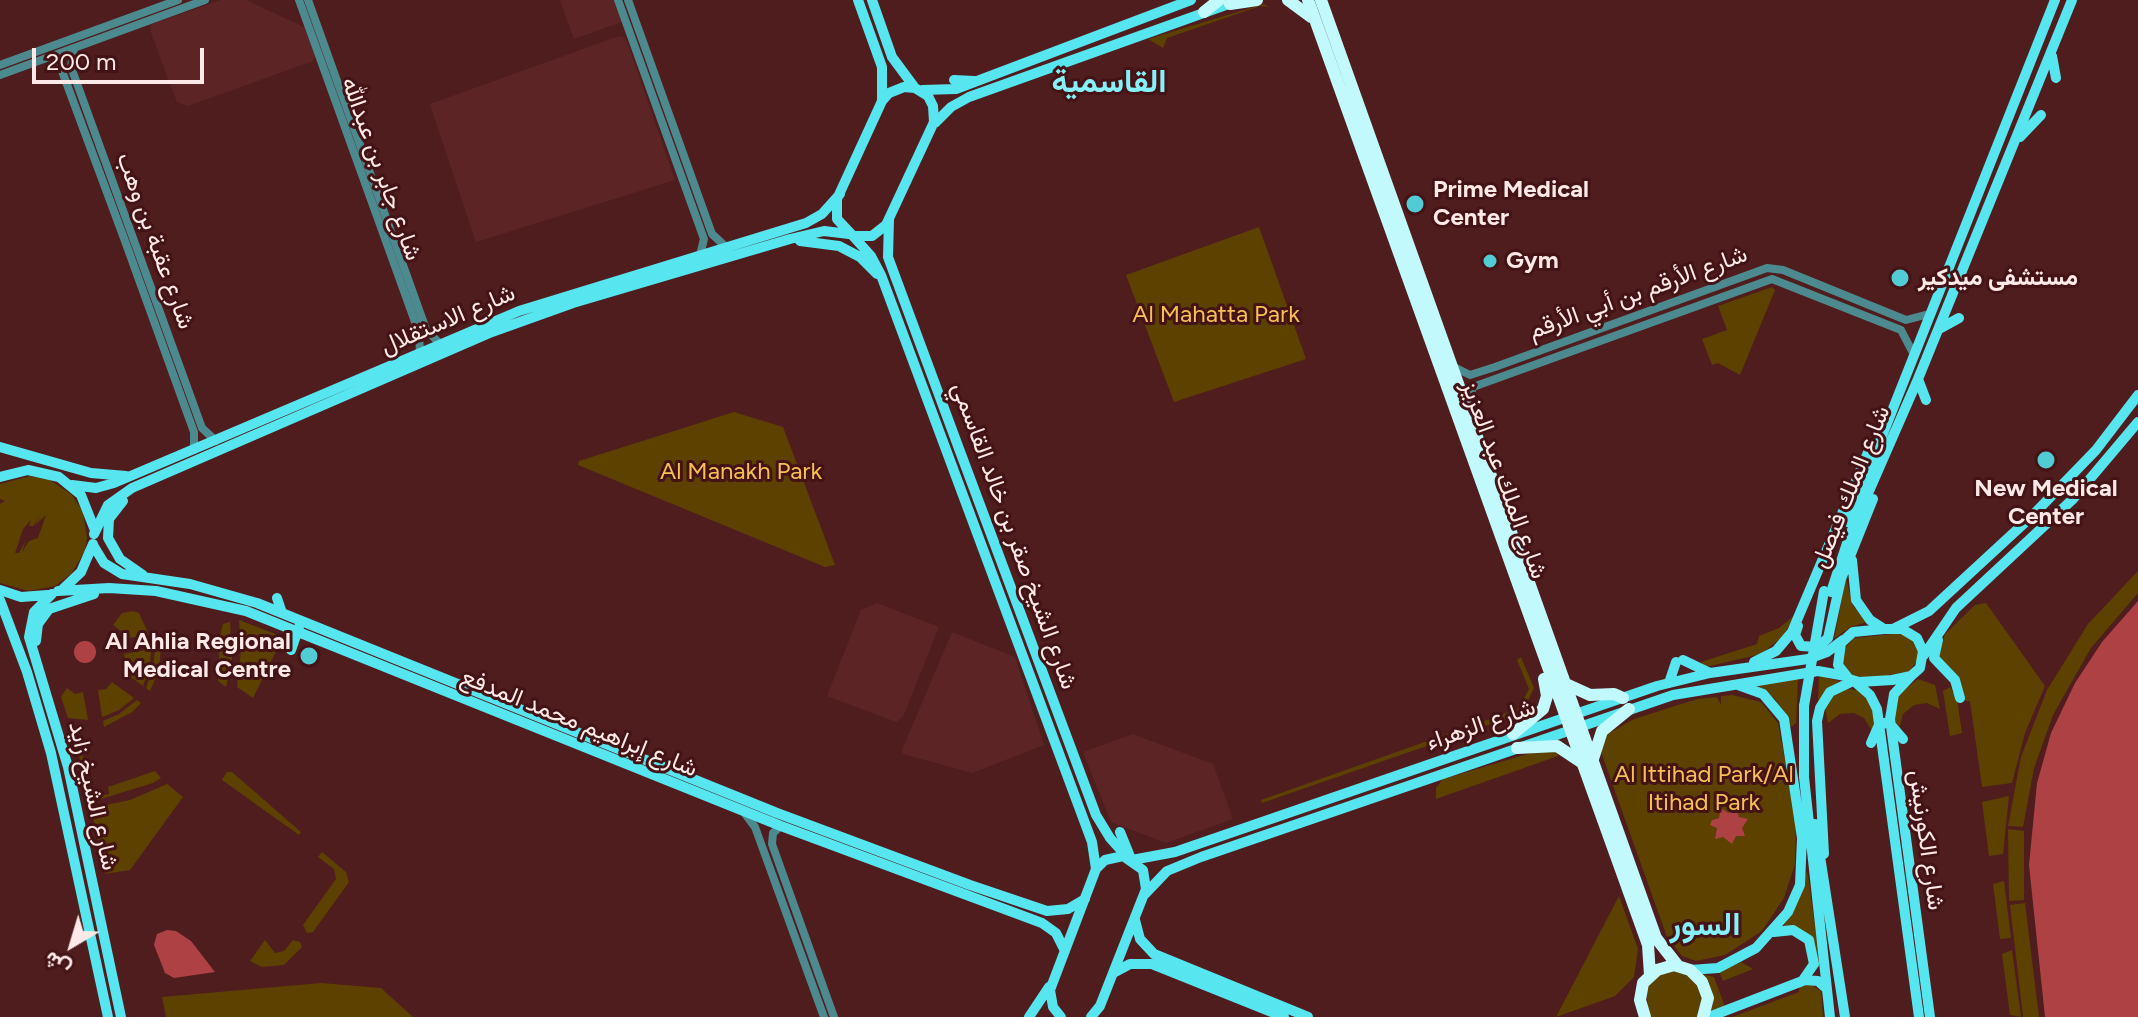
<!DOCTYPE html>
<meta charset="utf-8">
<style>
body{margin:0}
#map{position:relative;width:2138px;height:1017px;overflow:hidden;background:#4f1d1e;font-family:Figtree,Vazirmatn,sans-serif}
canvas{display:block}
.north{position:absolute;left:32px;top:905px;width:80px;height:80px;-webkit-text-stroke:6px #441315;paint-order:stroke;rotate:218deg;font-size:22px;font-weight:700;line-height:32px;text-align:center;color:#fde9e7}
.north::after{content:'';display:block;margin:auto;width:28px;height:36px;background:#fde9e7;clip-path:polygon(50% 0,100% 100%,50% 72%,0 100%)}
.scale{position:absolute;left:32px;top:48px;width:172px;height:36px;box-sizing:border-box;border:4px solid #fde9e7;border-top:0;padding-left:10px;font-size:24px;line-height:28px;white-space:nowrap;color:#fde9e7;-webkit-text-stroke:6px #441315;paint-order:stroke}
</style>
<div id="map">
<canvas width="2138" height="1017"></canvas>
<div class="north">ش</div>
<div class="scale">200 m</div>
</div>
<script>
const ctx = document.querySelector('canvas').getContext('2d');
ctx.lineJoin = 'round';
function fillPath(path, color) { ctx.fillStyle = color; ctx.fill(path, 'evenodd'); }
const poly = rows => new Path2D(rows.map(r => 'M' + r).join(''));
function trace(path, color, width, dash) { ctx.strokeStyle = color; ctx.lineWidth = width; ctx.lineCap = dash ? 'butt' : 'round'; ctx.setLineDash(dash || []); ctx.stroke(path); }
function drawText(font, color, halo, rows, align = 'center') {
  ctx.font = font + ' Figtree,Vazirmatn,sans-serif'; ctx.lineWidth = 6; ctx.setLineDash([]); ctx.textBaseline = 'middle'; ctx.strokeStyle = halo; ctx.fillStyle = color; for (const [text, x, y, turn = 0] of rows) {
    ctx.save(); ctx.translate(x, y); ctx.rotate((+turn || 0) * Math.PI / 180); ctx.textAlign = isNaN(turn) ? turn : align; if (halo) ctx.strokeText(text, 0, 0); ctx.fillText(text, 0, 0); ctx.restore();
  }
}
fillPath(poly([
 [221,0,246,0,304,27,315,56,313,61,188,106,177,102,150,30,152,24],
 [560,0,614,0,622,22,574,39],
 [619,36,625,38,629,47,675,180,476,242,430,104],
 [877,603,939,627,903,717,896,722,827,696,861,610],
 [952,632,1015,657,1044,745,972,773,903,754,902,750],
 [1133,734,1213,764,1233,819,1166,843,1111,822,1083,752]
]), '#5d2425');
fillPath(poly([
 [1264,4,1269,7,1260,6,1167,38,1163,48,1148,39],
 [1259,227,1306,359,1174,402,1126,275],
 [1772,287,1775,290,1740,375,1718,363,1712,365,1702,339,1727,330,1718,306],
 [734,412,783,427,835,565,825,567,578,465,579,461],
 [30,476,50,480,72,495,83,512,87,538,85,551,71,574,55,586,29,591,0,583,0,504,5,501,0,499,0,484],
 [41,514,34,526,46,515,38,538,29,541,22,552,26,540,19,553,15,553,23,529,31,520,29,526,33,526],
 [2138,571,2138,593,2091,648,2053,715,2034,768,2023,827,2008,826,2021,757,2047,690,2088,624],
 [1846,578,1853,606,1868,622,1850,627,1834,639],
 [1986,603,2045,686,2025,733,2012,783,1982,787,1970,701,1965,701,1957,675,1938,657,1945,634,1975,605],
 [133,611,139,613,149,635,122,639,121,631,113,625,122,613],
 [1796,614,1782,637,1761,654,1706,667,1701,662,1757,644,1759,636,1779,628],
 [239,620,283,637,253,698,237,687,241,650],
 [230,622,232,658,226,687,218,681,220,635,223,624],
 [1902,633,1913,640,1918,649,1918,659,1910,671,1867,679,1851,675,1843,664,1843,650,1854,638],
 [161,648,159,670,150,691,146,688,153,669,155,649],
 [151,649,150,666,143,686,121,670,126,662,124,654],
 [1521,657,1534,688,1522,713,1262,803,1261,800,1518,709,1529,689,1517,660],
 [1819,676,1840,681,1827,689,1818,702],
 [1798,679,1796,723,1791,727,1775,699,1756,685],
 [1918,679,1935,685,1940,709,1927,703,1914,705,1903,714,1899,729,1894,720,1898,694],
 [112,682,134,698,119,710,102,717,98,690,106,689],
 [1950,687,1957,699,1962,733,1950,736,1943,691],
 [67,688,75,694,83,692,88,720,68,718,61,697],
 [1847,689,1858,690,1872,703,1875,727,1872,731,1864,718,1854,713,1840,714,1828,723,1825,708,1834,694],
 [1732,695,1761,702,1778,723,1796,819,1795,864,1784,898,1762,931,1725,955,1696,961,1682,956,1667,937,1601,752,1606,735,1634,719,1697,699,1717,697,1721,705,1721,696],
 [137,700,141,703,132,712,104,727,103,721,119,714],
 [78,745,82,745,86,787,95,800,84,796],
 [1541,750,1559,750,1558,756,1436,799,1436,788,1443,779],
 [155,771,161,778,153,783,101,799,101,796,109,794,108,787],
 [227,772,232,772,301,832,299,835,222,780],
 [167,784,183,797,130,870,105,874,91,808,130,800],
 [2009,796,2003,854,1989,856,1982,802],
 [2008,829,2024,831,2024,900,2009,901],
 [322,852,346,872,349,882,313,932,307,933,303,925,336,879,334,869,318,857],
 [1807,871,1809,881,1820,967,1817,967,1810,936,1799,928,1784,926],
 [2004,881,2011,938,2000,939,1993,884],
 [1619,896,1638,949,1634,977,1615,996,1556,1017],
 [2025,903,2039,1017,2023,1017,2010,905],
 [265,940,275,953,284,951,293,940,300,942,302,947,284,965,262,967,250,961],
 [2012,950,2021,1017,2010,1015,2002,954],
 [1741,962,1753,969,1723,981,1719,971],
 [1679,970,1696,980,1703,998,1698,1017,1649,1017,1646,987,1659,973],
 [1701,974,1714,977,1725,1007,1709,1014],
 [321,983,381,988,413,1017,166,1017,162,997],
 [1809,983,1821,991,1823,1017,1732,1017,1799,992,1799,987]
]), '#5c4101');
fillPath(poly([
 [2138,601,2138,1017,2045,1017,2029,865,2037,783,2051,733,2075,683,2102,642],
 '74 652a11 11 0 1 1 22 0a11 11 0 1 1-22 0Z',
 [1721,808,1728,813,1736,807,1739,817,1748,819,1742,828,1745,836,1736,836,1732,844,1723,837,1715,839,1717,828,1710,825,1712,820,1719,818],
 [167,930,176,931,191,941,215,972,174,978,165,973,154,945,157,934]
]), '#ad4144');
trace(poly([
 [299,0,419,333,420,353],
 [308,0,426,329,440,344],
 [618,0,704,239,700,255],
 [628,0,712,234,726,247],
 [74,48,71,67,202,428,216,441],
 [50,56,62,71,125,241,194,432,194,450],
 [0,65,178,0],
 [0,75,205,0],
 [1454,367,1470,375,1495,367,1767,268,1783,270,1906,320,1929,314],
 [1468,403,1473,387,1772,279,1901,330,1913,353],
 [743,811,755,827,824,1017],
 [781,826,773,833,772,844,834,1017]
]), '#4d8a8f', 8);
trace(poly([
 [858,0,882,67,882,101],
 [872,0,892,57,915,88],
 [2052,56,2056,78],
 [954,80,974,81],
 [904,87,915,88,928,96,933,106,934,122,886,225,872,236,853,236,837,219,837,199,882,101,889,93,904,87],
 [922,90,956,89,1191,0],
 [935,123,951,107,969,97,1237,1],
 [2020,137,2041,115],
 [889,219,888,257,958,446,1096,815,1110,838,1128,858],
 [853,236,871,256,881,275,1092,842,1096,869],
 [800,241,839,246,860,257,877,274],
 [1939,329,1959,318],
 [1918,379,1926,400],
 [0,447,91,473,126,476],
 [0,477,28,470,59,477,81,495,94,528],
 [72,485,96,488,114,483,519,311,806,223,822,214,840,194],
 [123,501,109,519,108,538,120,559,143,575],
 [1848,522,2055,0],
 [94,534,108,505,132,488,492,332,573,303,790,239,824,231,849,234],
 [93,545,104,563,122,574,190,584,257,603,777,813,970,885,1047,911,1068,909,1085,899],
 [1852,560,1856,600,1870,620,1884,629],
 [63,589,81,572,93,544],
 [0,590,21,597,48,595],
 [58,591,109,588,156,591,246,611,781,826,1042,923,1056,933,1065,951],
 [1831,592,1849,537,1918,379,2072,0],
 [52,594,34,612,29,637,68,767,121,1017],
 [277,598,282,613],
 [0,600,27,672,51,753,108,1017],
 [1798,626,1795,635,1801,646,1818,647,1828,638,1841,579,1873,499],
 [1884,629,1902,629,1917,638,1923,651,1920,668,1911,676,1892,680,1859,682,1849,679,1838,665,1841,643,1853,632,1884,629],
 [1893,629,1929,611,2032,516,2096,450,2138,395],
 [1938,640,1934,658,1955,680,1960,698],
 [36,641,38,624,49,609,94,594],
 [291,650,299,627],
 [1924,655,1956,608,2073,499,2138,422],
 [1683,660,1710,673],
 [1754,662,1776,651,1792,632,1869,450],
 [1911,676,1894,694,1890,719,1930,1017],
 [1854,681,1870,695,1877,709,1919,1017],
 [1669,683,1676,662],
 [1804,706,1804,777,1830,1017],
 [1871,743,1878,727,1884,723,1890,724,1903,739],
 [1815,824,1845,1017],
 [1120,832,1131,859],
 [1824,854,1817,721,1820,708,1830,692,1853,681],
 [1132,860,1175,852,1657,686,1710,673,1808,659,1827,652,1843,640],
 [1145,894,1167,871,1201,857,1673,695,1818,671,1846,676],
 [1135,920,1140,939,1154,954,1308,1017],
 [1774,932,1793,930,1809,940,1814,964,1803,980],
 [1690,970,1718,968,1756,948,1788,912,1800,885,1802,838,1784,719,1763,694,1738,685],
 [1115,972,1130,964,1152,964,1284,1017],
 [1029,1017,1049,987],
 [1061,1017,1053,1007,1050,990,1096,869,1105,860,1123,856,1143,870,1146,889,1100,1006,1091,1017],
 [1709,1017,1805,980,1818,981,1827,989]
]), '#57e5ef', 10);
trace(poly([
 [1288,0,1311,17],
 [1308,0,1648,945,1650,975],
 [1321,0,1656,938,1678,966],
 [1230,4,1257,0],
 [1204,12,1219,0],
 [1568,685,1590,695,1614,694,1623,698],
 [1513,734,1543,709,1547,696,1544,679],
 [1517,748,1557,746,1581,762],
 [1593,759,1602,731,1629,709],
 [1645,1017,1640,1000,1643,983,1657,970,1674,965,1690,970,1702,982,1708,998,1703,1017]
]), '#c1f9fd', 12);
trace(poly([
 [1804,706,1824,591]
]), '#57e5ef', 10);
for (const [x, y, r, color] of [
 [1415,204,10,"#51ccd4"],
 [1490,261,8,"#51ccd4"],
 [1900,278,10,"#51ccd4"],
 [2046,460,10,"#51ccd4"],
 [309,656,10,"#51ccd4"]
]) { const dot = new Path2D(); dot.arc(x, y, r, 0, 2 * Math.PI); ctx.fillStyle = color; ctx.fill(dot); trace(dot, '#441315', 3); }
drawText('24px', '#fde9e7', '#441315', [
 ["شارع جابر بن عبدالله",381,169,70],
 ["شارع عقبة بن وهب",155,241,70],
 ["شارع الأرقم بن أبي الأرقم",1638,293,-20],
 ["شارع الاستقلال",448,320,-23],
 ["شارع الملك عبد العزيز",1504,480,70],
 ["شارع الملك فيصل",1851,487,-68],
 ["شارع الشيخ صقر بن خالد القاسمي",1014,536,70],
 ["شارع إبراهيم محمد المدفع",579,723,22],
 ["شارع الزهراء",1481,725,-19],
 ["شارع الشيخ زايد",93,796,77],
 ["شارع الكورنيش",1926,840,82]
]);
drawText('bold 24px', '#fde9e7', '#441315', [
 ["Prime Medical",1433,190],
 ["Center",1433,218],
 ["Gym",1506,261],
 ["مستشفى ميدكير",1918,278],
 ["New Medical",2046,489,"center"],
 ["Center",2046,517,"center"],
 ["Al Ahlia Regional",291,642,"right"],
 ["Medical Centre",291,670,"right"]
], 'left');
drawText('24px', '#f7c055', '#441315', [
 ["Al Mahatta Park",1216,315],
 ["Al Manakh Park",741,472],
 ["Al Ittihad Park/Al",1704,775],
 ["Itihad Park",1704,803]
]);
drawText('bold 32px', '#85f0f8', '#441315', [
 ["القاسمية",1109,83],
 ["السور",1705,926]
]);
</script>
